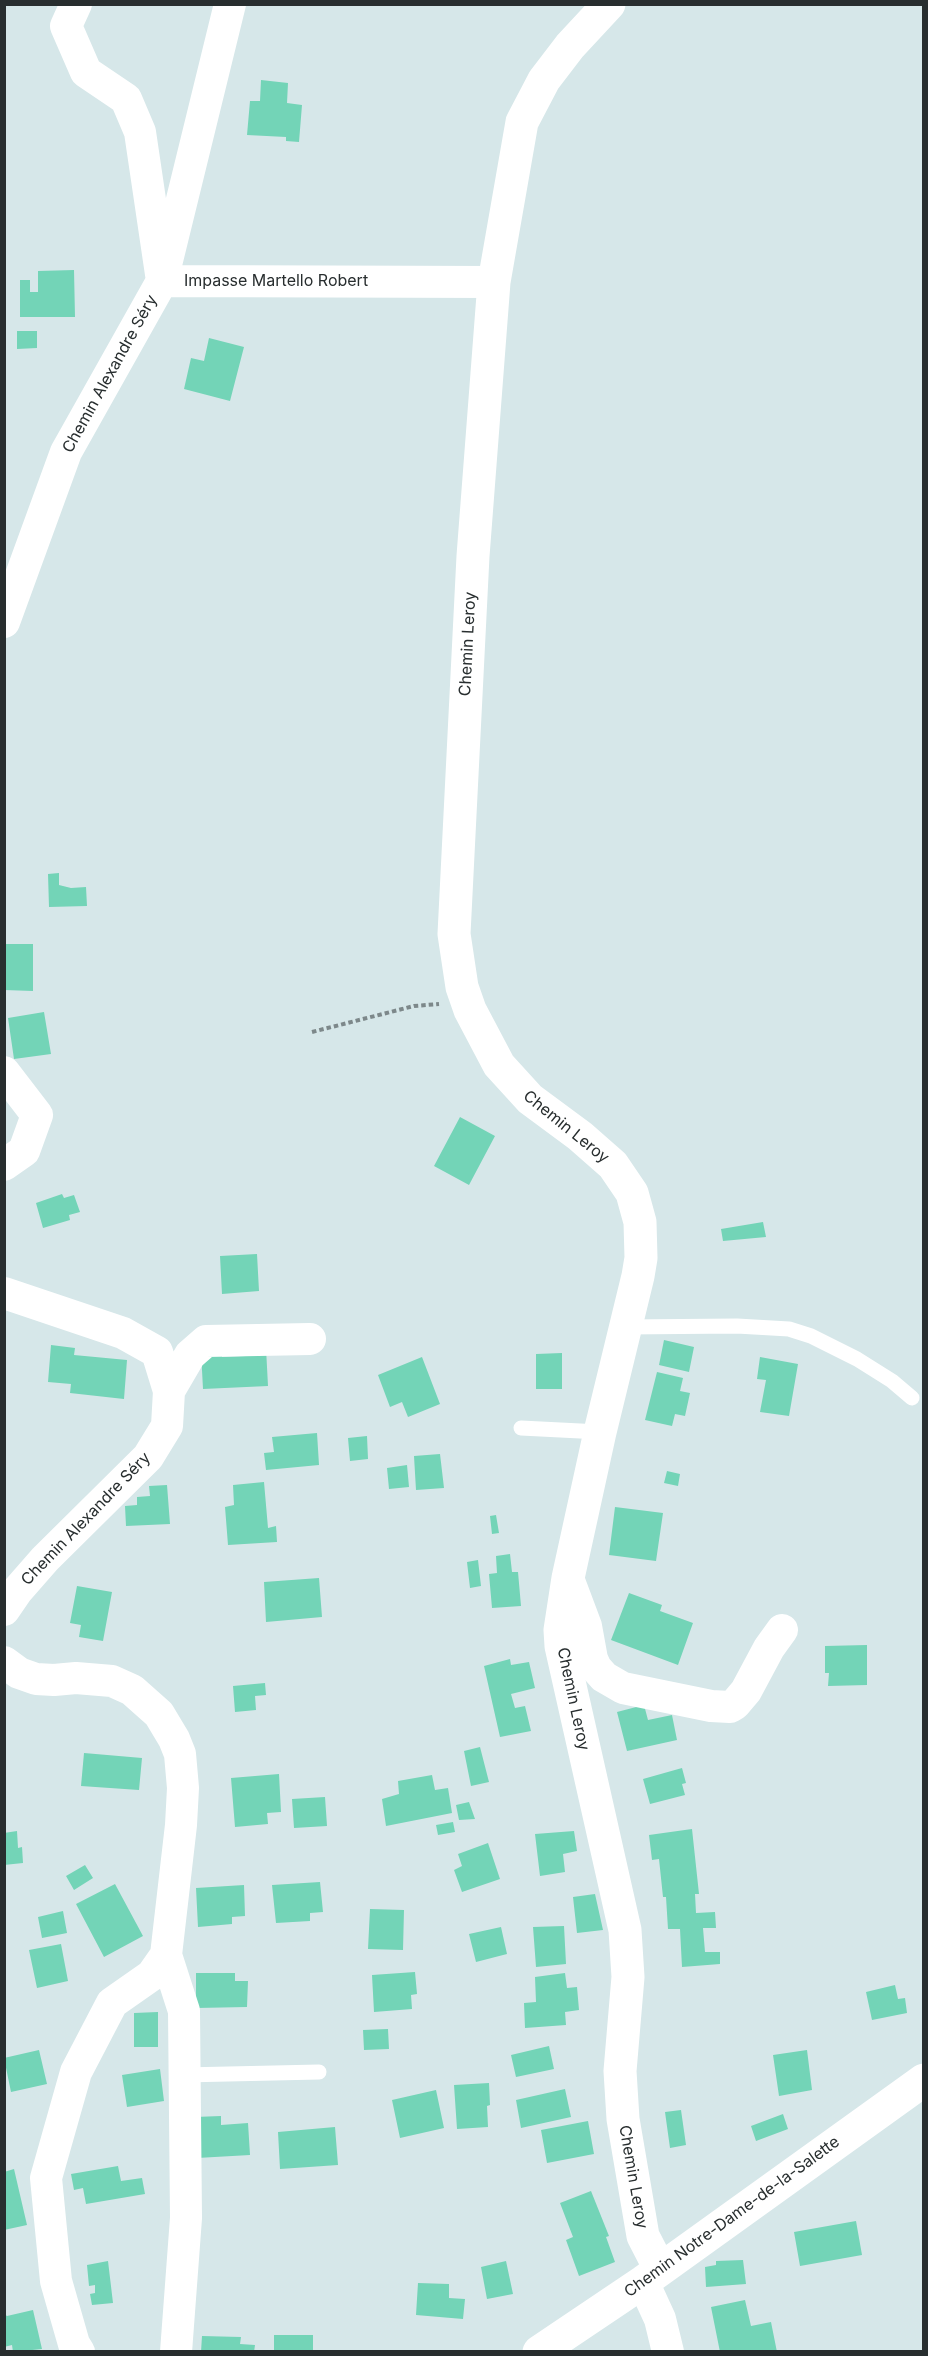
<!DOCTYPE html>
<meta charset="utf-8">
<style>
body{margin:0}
#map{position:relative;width:928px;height:2356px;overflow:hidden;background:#d6e7e9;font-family:Inter,sans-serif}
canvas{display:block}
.frame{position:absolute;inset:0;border:6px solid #282e2f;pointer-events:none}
</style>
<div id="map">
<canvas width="928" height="2356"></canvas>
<div class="frame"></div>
</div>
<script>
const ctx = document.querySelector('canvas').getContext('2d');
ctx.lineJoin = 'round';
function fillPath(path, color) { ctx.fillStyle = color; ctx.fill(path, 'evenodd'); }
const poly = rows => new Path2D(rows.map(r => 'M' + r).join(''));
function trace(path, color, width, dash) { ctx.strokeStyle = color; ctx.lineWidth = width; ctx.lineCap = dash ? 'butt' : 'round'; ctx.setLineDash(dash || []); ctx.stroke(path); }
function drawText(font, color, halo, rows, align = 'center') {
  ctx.font = font + ' Inter,sans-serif'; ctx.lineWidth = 4.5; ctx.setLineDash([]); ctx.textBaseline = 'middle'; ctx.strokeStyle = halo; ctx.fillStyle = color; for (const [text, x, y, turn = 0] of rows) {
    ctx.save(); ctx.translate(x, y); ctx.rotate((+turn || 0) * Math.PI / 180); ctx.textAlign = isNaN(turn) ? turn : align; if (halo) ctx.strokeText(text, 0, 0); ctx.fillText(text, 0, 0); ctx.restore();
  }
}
fillPath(poly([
 [261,80,288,83,287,103,302,105,299,142,286,141,286,137,247,135,250,101,260,101],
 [74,270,75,317,20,317,20,280,30,280,30,292,38,292,38,271],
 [17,331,37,331,37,348,17,349],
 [209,338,244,347,230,401,184,389,191,358,204,361],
 [59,873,59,885,71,888,86,887,87,906,49,907,48,874],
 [4,944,33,944,33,991,4,990],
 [44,1012,51,1054,14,1059,8,1018],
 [460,1117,495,1136,469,1185,434,1166],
 [62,1194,64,1198,74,1195,80,1212,69,1215,70,1220,43,1228,36,1203],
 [763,1222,766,1237,723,1241,721,1229],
 [257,1254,259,1291,222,1294,220,1256],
 [664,1340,694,1347,689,1372,659,1365],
 [51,1345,75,1348,74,1355,127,1360,124,1399,70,1393,71,1384,48,1382],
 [266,1348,268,1386,203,1389,201,1351,222,1350,222,1357,246,1356,246,1349],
 [562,1353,562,1389,536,1389,536,1354],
 [422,1357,440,1404,408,1417,402,1402,390,1407,378,1375],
 [760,1357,798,1364,789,1416,760,1412,766,1380,757,1379],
 [657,1372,683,1378,680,1391,690,1393,685,1416,675,1414,672,1426,645,1420],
 [317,1433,319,1465,266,1470,264,1453,274,1452,272,1437],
 [367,1436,368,1459,350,1461,348,1438],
 [440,1454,444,1488,416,1490,414,1456],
 [407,1465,409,1487,389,1489,387,1468],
 [667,1471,680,1474,678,1486,664,1483],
 [264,1482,268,1528,276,1526,277,1542,228,1545,225,1507,234,1505,233,1485],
 [167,1485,170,1524,126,1526,125,1506,137,1505,137,1497,150,1496,149,1486],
 [615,1507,663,1513,656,1561,609,1555],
 [496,1515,499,1533,492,1534,490,1516],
 [510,1554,512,1572,518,1572,521,1606,492,1608,489,1574,497,1573,496,1556],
 [478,1560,481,1586,470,1588,467,1562],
 [319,1578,322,1617,266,1622,264,1582],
 [77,1586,112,1592,103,1641,79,1637,81,1625,70,1623],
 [629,1593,662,1605,660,1611,693,1623,678,1665,611,1640],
 [867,1645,867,1685,828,1686,829,1673,825,1673,825,1646],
 [510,1659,511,1665,529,1662,535,1688,511,1694,515,1708,525,1706,531,1731,500,1737,484,1666],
 [265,1683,266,1695,255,1696,256,1710,235,1712,233,1686],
 [644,1705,648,1720,672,1715,677,1740,627,1751,617,1712],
 [480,1747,489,1782,471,1786,464,1751],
 [84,1753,142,1758,139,1790,81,1786],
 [682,1768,686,1783,682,1784,685,1795,650,1804,643,1779],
 [279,1774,281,1812,267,1813,268,1824,235,1827,231,1778],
 [432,1775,435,1790,448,1788,452,1813,386,1826,382,1799,399,1794,398,1781],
 [325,1797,327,1826,294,1828,292,1799],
 [469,1802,475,1819,459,1820,456,1805],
 [453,1822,455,1832,438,1835,436,1825],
 [692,1829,699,1894,695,1894,696,1913,715,1912,716,1928,703,1928,705,1952,720,1952,720,1964,682,1967,680,1929,668,1929,666,1897,663,1897,659,1859,652,1860,649,1835],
 [17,1831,18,1848,22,1847,23,1863,4,1865,4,1833],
 [574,1831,577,1851,563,1854,565,1872,540,1876,535,1834],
 [488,1843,500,1879,462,1892,454,1870,462,1866,458,1854],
 [85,1865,93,1878,74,1890,66,1876],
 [320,1882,323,1912,310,1913,310,1921,276,1923,272,1885],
 [115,1884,143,1936,104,1957,76,1904],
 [244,1885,245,1916,232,1917,232,1924,198,1927,196,1888],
 [595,1894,603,1930,577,1933,573,1897],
 [370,1909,404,1910,403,1950,368,1949],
 [63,1911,67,1933,42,1938,38,1917],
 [564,1926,566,1964,536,1967,533,1927],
 [501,1927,507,1954,476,1962,469,1934],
 [61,1944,68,1981,37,1988,29,1950],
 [415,1972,417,1994,411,1995,412,2009,374,2012,372,1975],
 [196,1973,235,1973,235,1981,248,1981,247,2007,196,2008],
 [565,1973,567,1988,577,1987,579,2010,565,2012,566,2025,525,2028,524,2003,536,2002,535,1977],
 [895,1985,898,1999,905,1998,907,2013,872,2020,866,1992],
 [158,2012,158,2047,134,2047,134,2013],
 [388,2029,389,2049,364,2050,363,2030],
 [549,2046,554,2069,516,2077,511,2055],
 [39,2050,47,2084,11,2092,4,2058],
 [807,2050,812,2090,779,2096,773,2055],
 [160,2069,164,2101,127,2107,122,2075],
 [489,2083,490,2105,487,2106,488,2127,457,2129,454,2085],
 [565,2089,571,2117,521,2128,516,2100],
 [436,2090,444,2128,400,2138,392,2100],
 [681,2110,686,2145,670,2148,665,2112],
 [783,2114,788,2129,756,2141,751,2126],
 [221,2116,221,2125,248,2123,250,2155,197,2158,195,2117],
 [588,2121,594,2154,547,2163,541,2130],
 [335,2127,338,2165,280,2169,278,2132],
 [118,2166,121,2181,142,2178,145,2194,86,2204,83,2188,74,2190,71,2174],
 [14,2169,27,2225,4,2230,4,2172],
 [591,2191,609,2236,606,2237,615,2262,579,2276,566,2240,573,2237,560,2203],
 [856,2221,862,2255,800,2266,794,2232],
 [743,2260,746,2284,706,2287,705,2267,716,2265,716,2261],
 [108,2261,113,2303,92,2305,90,2294,95,2293,95,2285,89,2286,87,2265],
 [506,2261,513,2294,487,2299,481,2267],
 [418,2283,449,2284,449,2298,465,2299,463,2319,416,2315],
 [745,2300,751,2326,771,2322,777,2352,720,2352,711,2307],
 [33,2310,42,2349,13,2352,12,2345,4,2347,4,2314,7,2316],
 [274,2335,313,2335,313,2352,274,2352],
 [202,2336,241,2337,240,2344,255,2345,254,2352,201,2352]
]), '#73d4b7');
trace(poly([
 [312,1032,414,1006,439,1004]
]), '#7d888a', 4, [4.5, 3]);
trace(poly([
 [625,1327,737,1326,789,1329,811,1336,857,1359,892,1381,912,1398],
 [521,1428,600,1432],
 [183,2075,319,2072]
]), '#fff', 15);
trace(poly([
 [230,4,162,281,494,282],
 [4,622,66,452,162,281,140,132,126,99,86,72,66,26,76,4],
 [4,1072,37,1115,24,1151,4,1165],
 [4,1293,123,1333,157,1352,169,1391,167,1426,148,1457,45,1559,17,1591,4,1610],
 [169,1391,190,1355,206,1341,310,1339],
 [568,1578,586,1626,592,1659,596,1668,604,1677,623,1688,711,1706,730,1707,735,1704,746,1691,769,1648,782,1630],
 [4,1662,19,1673,36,1679,54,1680,76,1678,112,1681,132,1690,159,1714,174,1739,180,1754,183,1788,181,1825,166,1955,152,1975,112,2003,76,2072,46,2178,56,2281,74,2344,79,2352],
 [166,1955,184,2011,186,2218,176,2352],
 [643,2282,660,2319,668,2352]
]), '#fff', 32);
trace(poly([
 [609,4,570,46,544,80,522,122,494,282,473,556,454,934,462,987,470,1010,499,1065,530,1099,580,1136,613,1165,632,1193,640,1222,641,1258,638,1276,600,1432,568,1578,560,1630,561,1646,625,1930,628,1977,620,2071,623,2119,643,2236,660,2269],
 [539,2352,643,2282,924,2080]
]), '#fff', 33);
drawText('16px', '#282e2f', '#fff', [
 ["Impasse Martello Robert",276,281],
 ["Chemin Alexandre Séry",110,374,-61],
 ["Chemin Leroy",468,644,-87],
 ["Chemin Leroy",566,1127,39],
 ["Chemin Alexandre Séry",86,1519,-46],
 ["Chemin Leroy",573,1699,78],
 ["Chemin Leroy",633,2177,80],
 ["Chemin Notre-Dame-de-la-Salette",732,2217,-36]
]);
</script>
